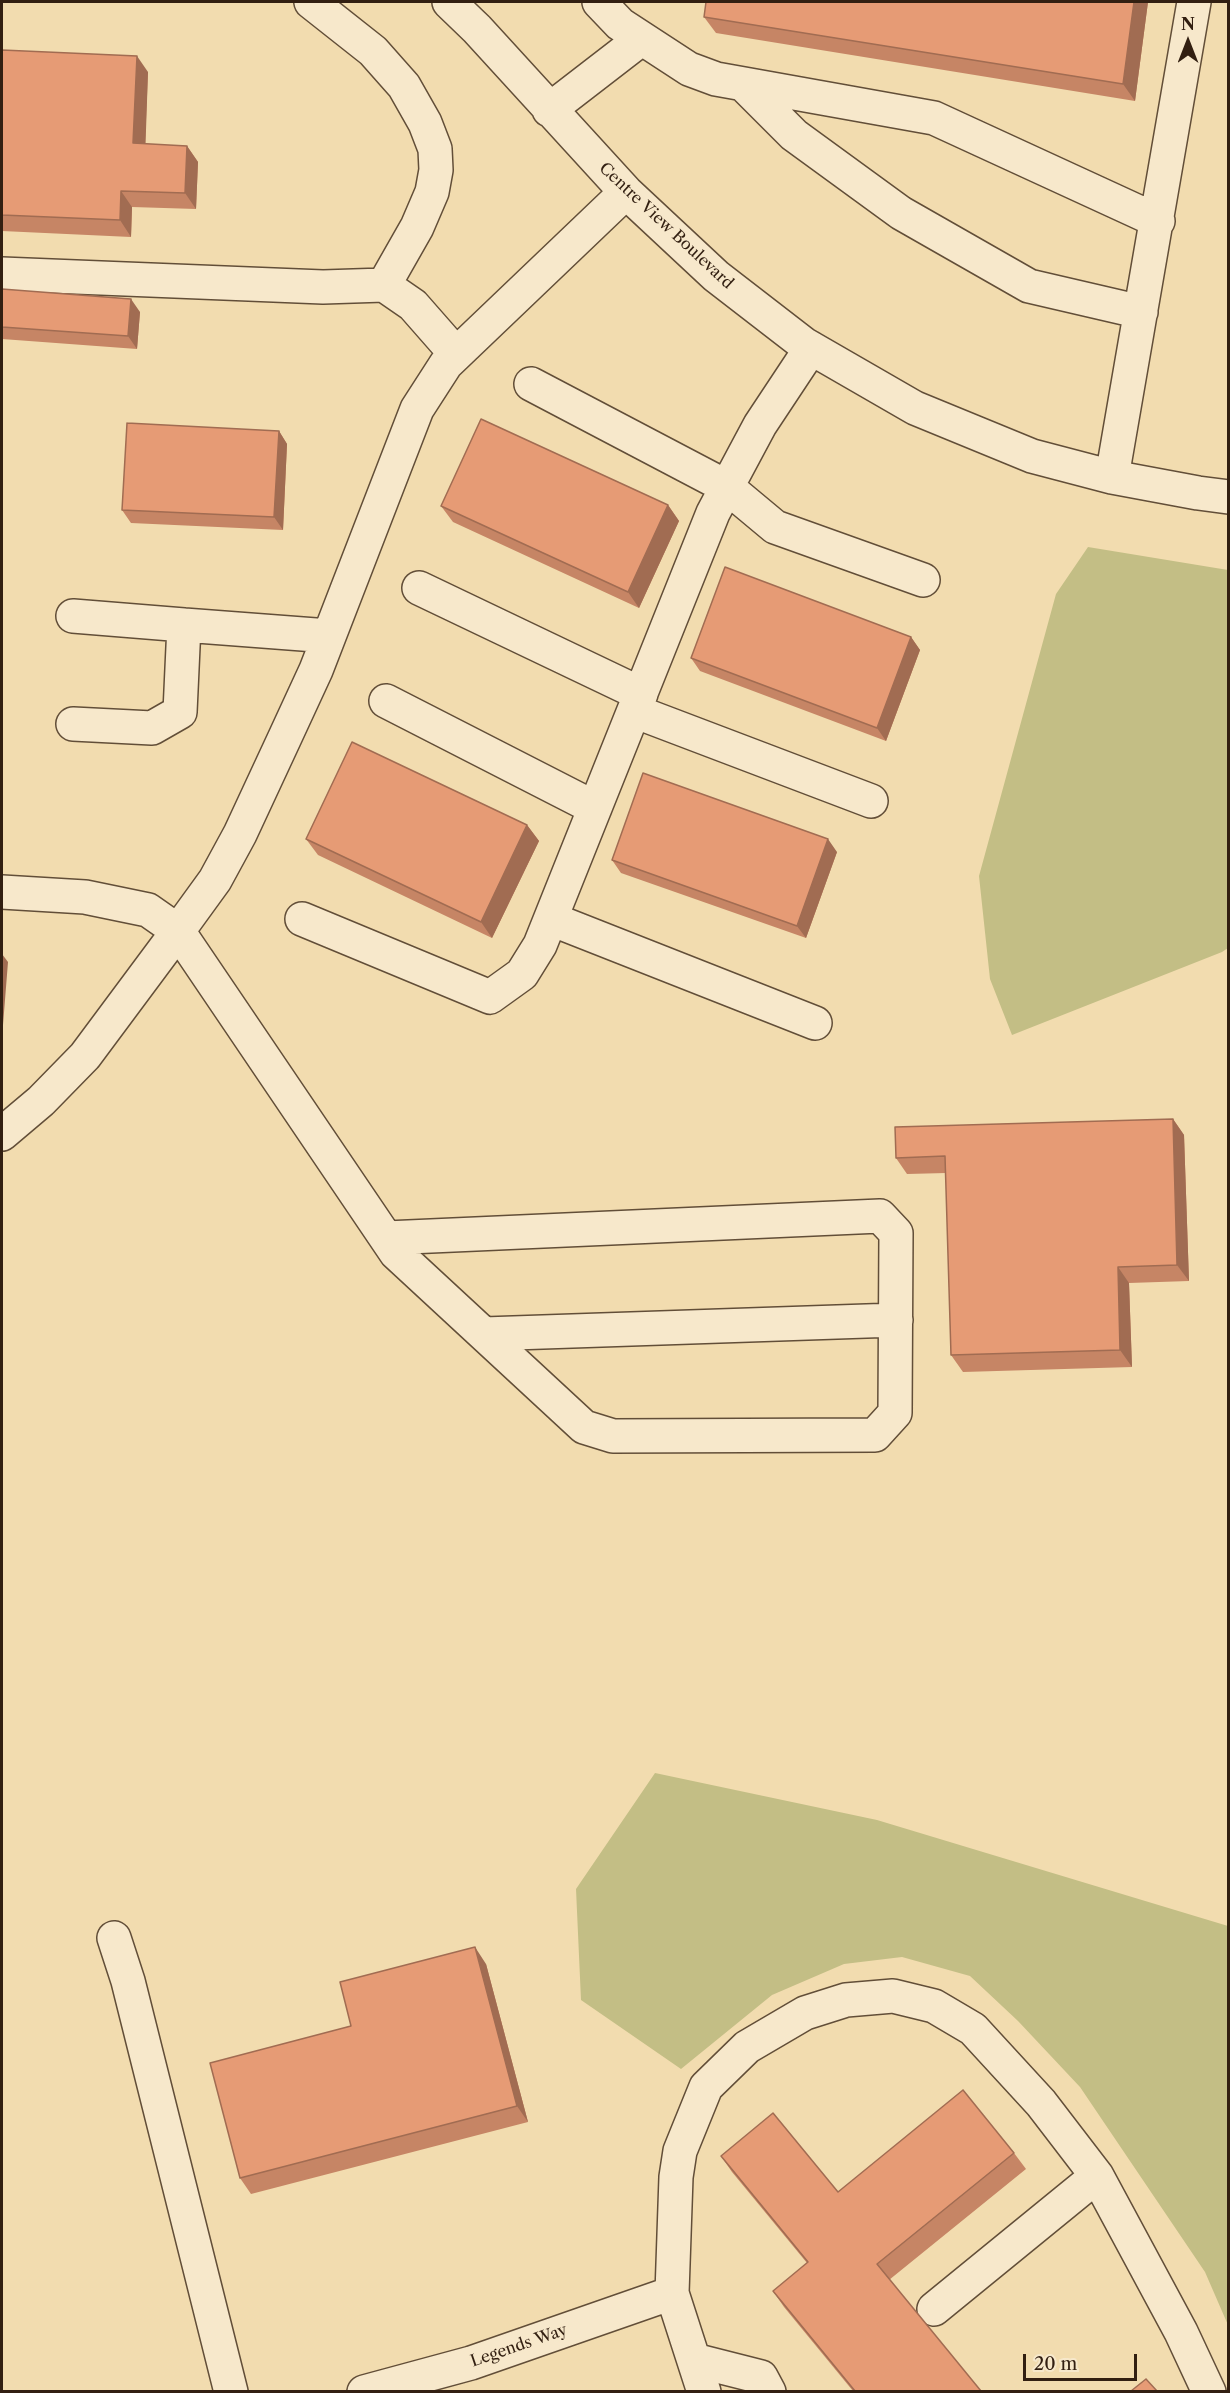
<!DOCTYPE html>
<style>
body{margin:0}
#map{position:relative;width:1230px;height:2393px;overflow:hidden;background:#f2dcaf;font-family:"Libre Caslon Text",serif}
canvas{display:block}
.frame{position:absolute;inset:0;border:3px solid #321f11;pointer-events:none}
.north{position:absolute;left:1158px;top:12px;width:60px;height:60px;-webkit-text-stroke:4px #f7e8cb;paint-order:stroke;rotate:0deg;font-size:16px;font-weight:700;line-height:24px;text-align:center;color:#321f11}
.north::after{content:'';display:block;margin:auto;width:21px;height:27px;background:#321f11;clip-path:polygon(50% 0,100% 100%,50% 72%,0 100%)}
.scale{position:absolute;left:1023px;top:2354px;width:114px;height:27px;box-sizing:border-box;border:3px solid #321f11;border-top:0;padding-left:8px;font-size:18px;line-height:21px;white-space:nowrap;color:#321f11;-webkit-text-stroke:4px #f7e8cb;paint-order:stroke}
</style>
<div id="map">
<canvas width="1230" height="2393"></canvas>
<div class="frame"></div>
<div class="north">N</div>
<div class="scale">20 m</div>
</div>
<script>
const ctx = document.querySelector('canvas').getContext('2d');
ctx.lineJoin = 'round';
function fillPath(path, color) { ctx.fillStyle = color; ctx.fill(path, 'evenodd'); }
const poly = rows => new Path2D(rows.map(r => 'M' + r).join(''));
function trace(path, color, width, dash) { ctx.strokeStyle = color; ctx.lineWidth = width; ctx.lineCap = dash ? 'butt' : 'round'; ctx.setLineDash(dash || []); ctx.stroke(path); }
function drawText(font, color, halo, rows, align = 'center') {
  ctx.font = font + ' "Libre Caslon Text",serif'; ctx.lineWidth = 6; ctx.setLineDash([]); ctx.textBaseline = 'middle'; ctx.strokeStyle = halo; ctx.fillStyle = color; for (const [text, x, y, turn = 0] of rows) {
    ctx.save(); ctx.translate(x, y); ctx.rotate((+turn || 0) * Math.PI / 180); ctx.textAlign = isNaN(turn) ? turn : align; if (halo) ctx.strokeText(text, 0, 0); ctx.fillText(text, 0, 0); ctx.restore();
  }
}
fillPath(poly([
 [1088,547,1228,570,1228,948,1222,952,1012,1035,990,979,979,876,1056,594],
 [655,1773,877,1820,1228,1926,1228,2325,1205,2272,1080,2087,1018,2021,970,1976,902,1957,844,1964,772,1995,681,2069,581,2000,576,1889]
]), '#c3be85');
const minor = poly([
 [311,2,373,51,404,86,425,123,435,149,436,170,432,192,417,227,384,285],
 [449,2,477,29,626,192,716,276,804,344,915,408,1032,456,1112,477,1198,493,1228,497],
 [599,2,620,24,689,69,716,79,934,118,1158,221],
 [743,84,794,135,901,213,1029,286,1141,312],
 [549,110,641,39],
 [2,274,323,287,384,285,413,305,456,354],
 [531,384,727,487,775,527,923,580],
 [1112,477,1194,2],
 [419,588,641,694],
 [73,616,184,625],
 [386,701,595,808],
 [634,711,871,801],
 [73,724,152,728,180,712,184,625,329,636],
 [2,892,85,897,148,910,178,931,215,880,240,834,286,735,316,670,417,409,446,364,626,192],
 [302,919,490,997,522,974,540,945,713,513,760,425,811,348],
 [551,919,815,1023],
 [2,1134,41,1101,85,1056,178,931,396,1253,584,1427,613,1436,875,1435,895,1413,896,1233,880,1216,386,1238],
 [484,1334,896,1320],
 [114,1938,128,1981,231,2392],
 [934,2309,1097,2176],
 [694,2360,761,2377,769,2392],
 [364,2392,471,2363,672,2293],
 [704,2392,672,2293,676,2177,680,2151,706,2087,747,2047,805,2013,846,2000,893,1996,934,2006,973,2029,1041,2103,1097,2176,1181,2332,1209,2392]
]);
trace(minor, '#624e38', 36);
trace(minor, '#f7e8cb', 33);
fillPath(poly([
 [1148,2,1135,101,716,33,704,17],
 [2,50,148,72,145,144,187,146,198,162,196,209,132,207,131,237,2,231],
 [2,289,140,312,137,349,2,339],
 [279,431,287,444,283,530,131,523,122,510],
 [668,505,679,521,639,608,453,522,441,506],
 [911,637,920,650,886,741,700,671,691,658],
 [527,825,539,841,492,938,318,855,306,839],
 [837,852,806,938,621,873,612,860],
 [1173,1119,1184,1135,1189,1281,1129,1283,1132,1367,963,1372,951,1355,946,1173,907,1174,896,1158],
 [486,1964,528,2122,251,2194,240,2178,351,2026],
 [1014,2153,1026,2169,889,2280,981,2391,853,2391,784,2307,773,2291,807,2263,732,2172,721,2156,838,2192]
]), '#c68565');
fillPath(poly([
 [1134,2,1148,2,1135,101,1123,84],
 [137,56,148,72,145,159,133,143],
 [187,146,198,162,196,209,185,193],
 [121,191,132,207,131,237,120,220],
 [131,299,140,312,137,349,128,336],
 [279,431,287,444,283,530,274,517],
 [668,505,679,521,639,608,628,592],
 [911,637,920,650,886,741,877,728],
 [527,825,539,841,492,938,481,922],
 [828,839,837,852,806,938,797,926],
 [2,954,8,962,3,1025,2,1023],
 [1173,1119,1184,1135,1189,1281,1177,1265],
 [1118,1267,1129,1283,1132,1367,1120,1350],
 [475,1947,486,1964,528,2122,517,2106]
]), '#a16c52');
const building = poly([
 [706,2,1134,2,1123,84,704,17,706,2],
 [2,50,137,56,133,143,187,146,185,193,121,191,120,220,2,215,2,50],
 [2,289,131,299,128,336,2,327,2,289],
 [481,419,668,505,628,592,441,506,481,419],
 [127,423,279,431,274,517,122,510,127,423],
 [725,567,911,637,877,728,691,658,725,567],
 [352,742,527,825,481,922,306,839,352,742],
 [643,773,828,839,797,926,612,860,643,773],
 [1173,1119,1177,1265,1118,1267,1120,1350,951,1355,945,1156,896,1158,895,1127,1173,1119],
 [475,1947,517,2106,240,2178,210,2063,351,2026,340,1982,475,1947],
 [963,2090,1014,2153,877,2264,981,2391,855,2391,773,2291,808,2262,721,2156,773,2113,838,2192,963,2090],
 [1146,2379,1157,2391,1131,2391,1146,2379]
]);
fillPath(building, '#e69b75');
trace(building, '#a16c52', 1.5);
drawText('16px', '#321f11', '#f7e8cb', [
 ["Centre View Boulevard",666,226,43],
 ["Legends Way",519,2346,-19]
]);
</script>
